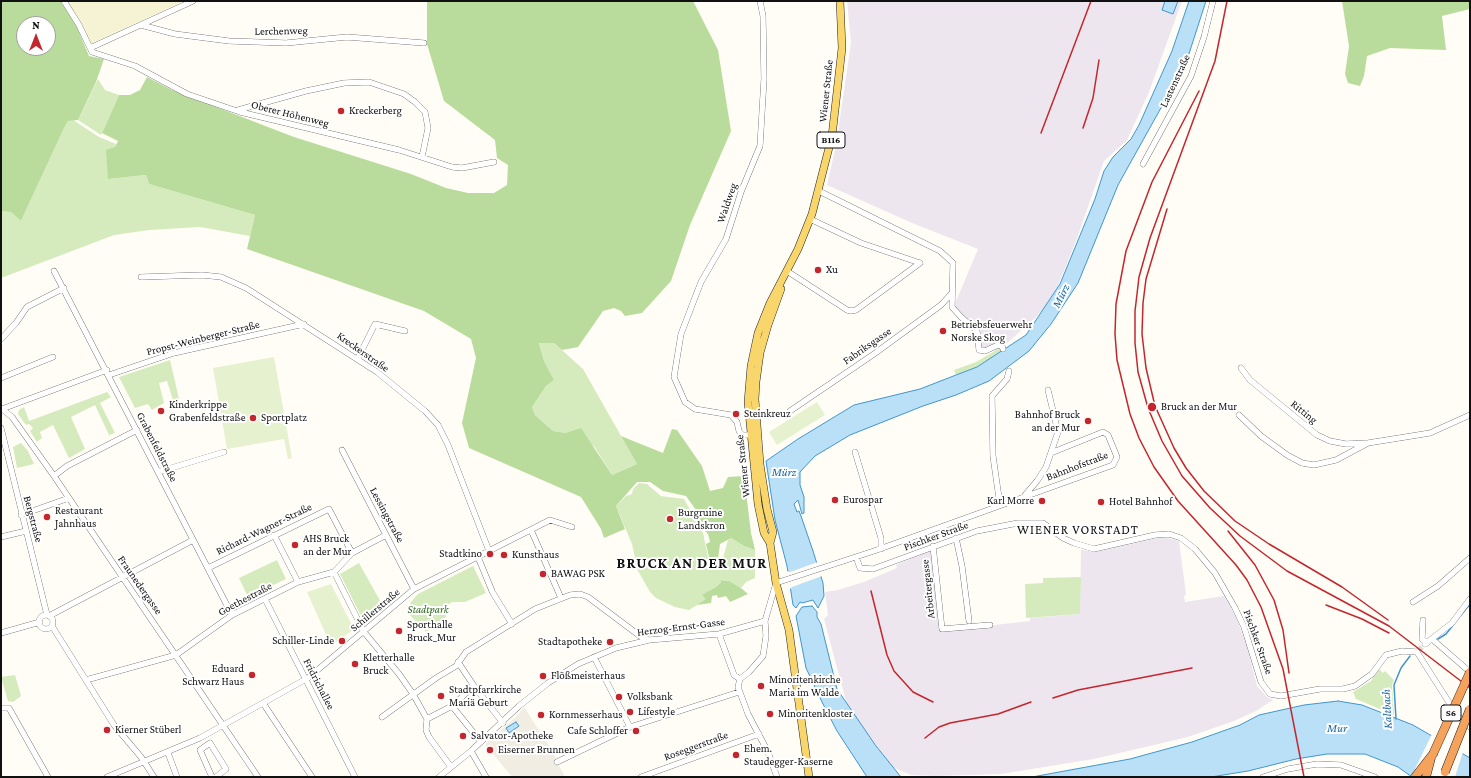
<!DOCTYPE html>
<meta charset="utf-8">
<style>
body{margin:0}
#map{position:relative;width:1471px;height:778px;overflow:hidden;background:#fffdf5;font-family:"Crimson Pro",serif}
canvas{display:block}
.frame{position:absolute;inset:0;border:2px solid #111;pointer-events:none}
.north{position:absolute;left:16px;top:16px;width:40px;height:40px;box-sizing:border-box;background:#fff;border:1px solid #a0a0a0;border-radius:50%;rotate:0deg;font-size:11px;font-weight:700;line-height:16px;text-align:center;color:#111}
.north::after{content:'';display:block;margin:auto;width:14px;height:18px;background:#c4262e;clip-path:polygon(50% 0,100% 100%,50% 72%,0 100%)}
</style>
<div id="map">
<canvas width="1471" height="778"></canvas>
<div class="frame"></div>
<div class="north">N</div>
</div>
<script>
const ctx = document.querySelector('canvas').getContext('2d');
ctx.lineJoin = 'round';
function fillPath(path, color) { ctx.fillStyle = color; ctx.fill(path, 'evenodd'); }
const poly = rows => new Path2D(rows.map(r => 'M' + r).join(''));
function trace(path, color, width, dash) { ctx.strokeStyle = color; ctx.lineWidth = width; ctx.lineCap = dash ? 'butt' : 'round'; ctx.setLineDash(dash || []); ctx.stroke(path); }
function drawText(font, color, halo, rows, align = 'center') {
  ctx.font = font + ' "Crimson Pro",serif'; ctx.lineWidth = 4; ctx.setLineDash([]); ctx.textBaseline = 'middle'; ctx.strokeStyle = halo; ctx.fillStyle = color; for (const [text, x, y, turn = 0] of rows) {
    ctx.save(); ctx.translate(x, y); ctx.rotate((+turn || 0) * Math.PI / 180); ctx.textAlign = isNaN(turn) ? turn : align; if (halo) ctx.strokeText(text, 0, 0); ctx.fillText(text, 0, 0); ctx.restore();
  }
}
fillPath(poly([
 [847,1,1182,1,1149,92,1127,140,1104,161,1076,241,1053,298,1035,318,1005,345,995,351,980,348,979,331,954,306,978,249,912,223,827,185,836,145,851,43],
 [1158,538,1168,538,1179,541,1186,594,1184,596,1185,602,1224,596,1236,617,1247,647,1257,686,1267,697,1273,700,1256,711,1234,721,1188,737,1094,759,1001,774,935,776,911,775,892,767,847,705,824,619,828,615,825,592,838,590,864,582,897,568,896,565,929,551,933,553,942,631,1030,621,1030,618,1080,614,1081,550,1096,552]
]), '#eee6ef');
fillPath(poly([
 [61,1,184,1,86,46]
]), '#f6f3d4');
fillPath(poly([
 [98,79,105,90,119,95,101,135,78,120],
 [73,120,99,137,116,144,108,179,146,175,149,184,255,215,250,236,200,227,149,230,114,235,1,278,1,211,11,212,21,221,64,128,68,121],
 [539,342,554,343,583,369,637,464,612,475,594,446,566,433,553,431,535,415,532,407,546,386,554,380,544,361],
 [1000,348,1001,351,977,367,956,375,954,370,976,362],
 [170,360,179,399,173,400,167,381,159,383,164,403,152,410,148,404,135,408,119,377],
 [107,392,111,397,100,403,115,433,109,435,95,405,71,417,85,449,69,458,53,425,40,432,42,438,37,442,30,431,33,428,29,424,26,425,18,414,19,410,24,407,29,421],
 [21,443,28,451,34,464,17,468,13,447],
 [639,483,647,484,661,496,684,499,703,533,708,557,718,559,721,565,728,540,731,538,744,546,755,550,755,578,746,582,741,588,729,581,720,580,721,582,716,587,703,595,707,599,689,610,675,607,656,598,650,592,633,562,635,558,632,544,616,506,626,496,632,494,633,489],
 [277,560,286,579,248,597,239,578],
 [359,563,383,606,362,618,340,574],
 [473,566,486,593,465,602,452,602,444,607,446,617,426,632,407,612,412,606,410,603,418,594],
 [1081,577,1080,614,1026,618,1025,584,1043,583,1043,578],
 [1379,669,1383,673,1385,671,1394,680,1392,685,1394,715,1356,699,1353,692,1371,681],
 [15,675,21,696,13,702,8,701,1,677]
]), '#d5ebbd');
fillPath(poly([
 [1,1,61,1,76,25,89,56,104,59,96,82,78,120,68,121,64,128,21,221,11,212,1,211],
 [24,24,48,24,48,48,24,48],
 [427,1,693,1,718,50,731,131,690,225,671,281,642,313,625,316,621,311,614,308,603,311,578,347,562,350,554,343,539,343,544,361,554,380,546,386,532,407,535,415,553,431,566,433,581,428,612,475,637,464,621,436,663,453,672,429,677,430,702,466,710,491,723,488,728,477,744,476,751,533,755,550,744,546,731,538,720,544,718,559,709,557,706,544,710,542,708,534,705,531,696,510,686,496,663,491,650,482,637,482,616,506,625,529,604,538,601,529,581,497,469,448,462,423,476,358,471,339,424,311,247,249,255,215,149,184,146,175,108,179,106,150,115,147,118,141,102,133,119,95,130,95,140,90,147,77,172,90,294,137,411,174,446,188,468,193,494,193,507,185,508,165,497,158,495,140,444,101,427,44],
 [1342,1,1470,1,1470,9,1442,16,1446,50,1390,48,1367,56,1364,76,1360,86,1348,83,1345,74,1349,46],
 [720,580,729,581,741,588,748,594,730,602,726,596,718,598,717,595,712,596,711,603,697,605,706,599,702,595,716,587,721,582]
]), '#b9dc9c');
fillPath(poly([
 [274,357,292,458,288,459,284,439,227,449,213,368],
 [817,402,825,415,777,445,769,432],
 [331,584,354,629,331,646,307,592]
]), '#e6f2cf');
fillPath(poly([
 [524,707,540,732,542,732,565,777,512,777,485,744,518,715]
]), '#f1ede2');
const water = poly([
 [1165,1,1178,1,1173,14,1162,10,1165,1],
 [1189,1,1206,1,1186,63,1118,185,1078,283,1051,324,1029,351,989,381,956,395,923,406,850,435,815,456,800,472,800,485,804,497,804,513,802,514,798,500,794,504,797,512,799,511,801,516,813,551,823,583,824,596,818,608,813,600,802,603,800,602,796,608,793,605,787,566,775,520,766,461,798,439,854,405,920,389,956,375,977,367,1026,335,1060,284,1095,199,1104,171,1113,157,1131,139,1139,125,1172,51,1189,1],
 [812,606,817,612,817,617,821,624,837,689,876,746,901,777,867,777,837,731,823,704,806,668,796,616,802,607,812,606],
 [1338,701,1362,705,1413,725,1470,758,1470,777,1412,777,1398,767,1365,754,1327,754,1296,759,1248,771,1211,777,1032,777,1130,759,1192,742,1240,725,1259,715,1304,705,1338,701],
 [516,722,519,726,509,733,506,728,516,722]
]);
fillPath(water, '#b9e0f7');
trace(water, '#3f96cf', 1);
fillPath(poly([
 [818,562,822,576,792,587,789,590,786,571,790,572],
 [1432,734,1463,752,1455,777,1411,777]
]), '#fffdf5');
trace(poly([
 [1461,615,1470,604],
 [1438,639,1446,634,1454,624],
 [1396,719,1394,685,1401,668,1410,656]
]), '#3f96cf', 1.5);
trace(poly([
 [1418,651,1425,644]
]), '#dbdad3', 5.5, [5.5, 3]);
const minor = poly([
 [64,1,79,25,92,52,135,66,187,94,240,112,399,150,452,167,462,168,494,162],
 [141,25,175,34,229,41,286,43,347,37,424,43],
 [90,48,193,1],
 [238,110,306,91,344,83,369,82,404,94,415,102,425,112,428,128,422,157],
 [1143,164,1191,76,1204,37,1213,1],
 [819,191,940,251,953,263,952,307,961,317,977,331,979,350,985,351,998,345,1002,346,1003,349],
 [810,219,861,243,920,263],
 [54,271,232,615],
 [787,271,847,310,851,311,856,310,920,263],
 [141,277,202,275,221,277,246,288,377,372,425,411,438,425,448,445,489,551],
 [1,339,16,323,27,307,64,288],
 [358,358,375,324,405,331],
 [1241,368,1250,380,1317,435,1330,441,1346,444,1366,443],
 [109,375,174,353,304,324],
 [1,378,53,357],
 [1,408,12,417,54,476,258,777],
 [2,409,107,370],
 [790,411,874,354,941,305,952,293],
 [1239,415,1261,436,1287,455,1302,463,1314,465,1336,460,1368,443,1430,433,1470,415],
 [1,428,47,615],
 [755,435,742,435,739,431,737,422,731,415,695,409,685,402,674,377,681,334,701,282,726,239,741,192,760,146,764,79,763,16,760,1],
 [342,450,414,589],
 [855,452,881,538,881,549],
 [158,472,224,452],
 [54,476,67,466,137,430],
 [1025,495,1037,481,1046,467,1058,432,1048,390],
 [1000,505,993,456,992,396,1007,379,1009,371],
 [21,515,69,498],
 [531,530,561,598],
 [274,535,298,582],
 [1,537,26,531],
 [956,538,962,566,969,621],
 [933,546,942,629,990,625],
 [478,557,492,591],
 [856,557,860,568,873,569,977,531,1018,523,1043,523,1063,538,1074,543,1094,549,1155,535,1169,534,1181,538,1195,549,1215,573,1235,608,1244,627,1261,682,1270,694,1281,696,1320,689,1343,689,1355,686,1372,674,1386,655,1402,651,1417,652],
 [208,568,329,509,352,553],
 [334,572,364,632,399,674,413,694,427,719,452,706,474,686,458,662],
 [493,593,512,624],
 [265,599,355,777],
 [1413,602,1438,586,1470,558],
 '39 622a7 7 0 1 1 14 0a7 7 0 1 1-14 0Z',
 [49,616,193,540],
 [1423,620,1422,639,1427,643],
 [52,626,114,725,141,757,154,777],
 [1,633,40,622],
 [719,634,734,675,740,679],
 [1432,639,1470,672],
 [1425,644,1452,623,1470,599],
 [1417,652,1457,715,1470,727],
 [594,657,630,727],
 [86,680,176,655,232,615,298,582,334,572,352,553,386,535],
 [474,686,503,723],
 [263,703,312,777],
 [452,706,481,742],
 [1,708,9,708,48,777],
 [382,717,436,678,456,666,466,652,535,609,570,595,580,594,588,597,640,636,649,640],
 [427,719,426,730,429,737,451,767],
 [471,751,486,777],
 [168,753,177,777],
 [557,762,630,727,739,692],
 [107,777,200,738,308,678,414,589,550,520,572,527],
 [212,777,200,750,210,743,226,769,216,777],
 [439,777,471,751,519,706,548,683,578,664,616,648,649,640,719,634,765,621],
 [641,777,759,734],
 [777,777,768,752,748,714,738,687,740,679,749,672,763,656,766,636,765,621,776,583,874,551,1113,465,1117,457,1108,435,1103,432,1051,453],
 [1263,777,1288,769,1317,764,1341,765,1375,777]
]);
const major = poly([
 [770,543,773,532,767,509,760,464,755,399,756,382,760,353,768,325,781,289],
 [809,777,789,630,776,583,770,543,764,533,758,504,748,402,751,366,758,333,770,303,798,249,812,214,832,136,842,48,840,1]
]);
const highway = poly([
 [1415,777,1433,754],
 [1426,777,1431,758]
]);
trace(minor, '#444', 6);
trace(major, '#222', 8);
trace(highway, '#222', 9);
trace(minor, '#fff', 5.5);
trace(major, '#f9d66b', 7);
trace(highway, '#f5a25d', 8);
trace(poly([
 [1227,1,1215,61,1150,238,1139,277,1135,311,1135,343,1138,372,1148,408,1162,441,1182,476,1210,508,1240,536,1287,571,1389,626,1470,688],
 [1199,91,1152,182,1126,251,1116,304,1115,334,1117,360,1130,414,1139,438,1154,467,1178,501,1236,565,1247,580,1261,607,1283,669,1304,777],
 [1083,128,1093,98,1099,60],
 [1041,133,1091,1],
 [1167,209,1146,279,1143,303,1142,334,1146,368,1155,406,1174,448,1186,468,1204,491,1235,521,1269,544,1342,587,1388,620],
 [1228,531,1255,565,1274,600,1283,630,1289,673],
 [871,591,887,655,894,671,913,692,933,702],
 [1326,605,1362,619,1389,633],
 [1053,698,1078,690,1192,668],
 [925,738,939,727,950,723,998,714,1031,702]
]), '#c4262e', 1.5);
const highwayBridge = poly([
 [1433,754,1470,672],
 [1445,772,1470,709]
]);
trace(highwayBridge, '#222', 9, []);
trace(highwayBridge, '#f5a25d', 8);
for (const [x, y, r, color] of [
 [341,111,4,"#c4262e"],
 [818,270,4,"#c4262e"],
 [943,331,4,"#c4262e"],
 [1152,407,5,"#c4262e"],
 [161,411,4,"#c4262e"],
 [736,414,4,"#c4262e"],
 [253,418,4,"#c4262e"],
 [1088,421,4,"#c4262e"],
 [835,500,4,"#c4262e"],
 [1042,501,4,"#c4262e"],
 [1101,502,4,"#c4262e"],
 [47,517,4,"#c4262e"],
 [670,519,4,"#c4262e"],
 [295,545,4,"#c4262e"],
 [490,554,4,"#c4262e"],
 [504,555,4,"#c4262e"],
 [543,574,4,"#c4262e"],
 [399,631,4,"#c4262e"],
 [342,641,4,"#c4262e"],
 [610,642,4,"#c4262e"],
 [355,664,4,"#c4262e"],
 [252,675,4,"#c4262e"],
 [543,676,4,"#c4262e"],
 [761,686,4,"#c4262e"],
 [441,696,4,"#c4262e"],
 [619,697,4,"#c4262e"],
 [630,712,4,"#c4262e"],
 [770,714,4,"#c4262e"],
 [541,715,4,"#c4262e"],
 [107,730,4,"#c4262e"],
 [636,731,4,"#c4262e"],
 [463,736,4,"#c4262e"],
 [490,750,4,"#c4262e"],
 [736,755,4,"#c4262e"]
]) { const dot = new Path2D(); dot.arc(x, y, r, 0, 2 * Math.PI); ctx.fillStyle = color; ctx.fill(dot); trace(dot, '#fff', 1.5); }
for (const [x, y, w] of [
 [831,140,28],
 [1451,713,20]
]) { const box = new Path2D(); box.roundRect(x - w / 2, y - 8, w, 16, 3); ctx.fillStyle = '#fff'; ctx.fill(box); trace(box, '#111', 1); }
drawText('bold 10px', '#111', null, [
 ["B116",831,140],
 ["S6",1451,713]
]);
drawText('11px', '#111', '#fff', [
 ["Lerchenweg",281,31,-1],
 ["Lastenstraße",1175,81,-65],
 ["Wiener Straße",826,91,-84],
 ["Oberer Höhenweg",290,114,14],
 ["Waldweg",727,203,-71],
 ["Propst-Weinberger-Straße",203,338,-14],
 ["Fabriksgasse",867,346,-35],
 ["Kreckerstraße",363,352,35],
 ["Ritting",1304,412,39],
 ["Grabenfeldstraße",157,447,63],
 ["Wiener Straße",743,466,-96],
 ["Bahnhofstraße",1077,466,-21],
 ["Lessingstraße",387,515,62],
 ["Bergstraße",33,519,75],
 ["Richard-Wagner-Straße",264,529,-26],
 ["Pischker Straße",936,536,-20],
 ["Fraunedergasse",140,585,55],
 ["Arbeitergasse",928,589,-96],
 ["Goethestraße",245,599,-28],
 ["Schillerstraße",375,610,-40],
 ["Herzog-Ernst-Gasse",681,627,-7],
 ["Pischker Straße",1258,642,70],
 ["Fridrichallee",319,684,63],
 ["Roseggerstraße",696,746,-20]
]);
drawText('11px', '#111', '#fff', [
 ["Kreckerberg",349,111],
 ["Xu",826,270],
 ["Betriebsfeuerwehr",951,325],
 ["Norske Skog",951,338],
 ["Kinderkrippe",169,405],
 ["Grabenfeldstraße",169,418],
 ["Bruck an der Mur",1161,407],
 ["Steinkreuz",744,414],
 ["Bahnhof Bruck",1080,415,"right"],
 ["an der Mur",1080,428,"right"],
 ["Sportplatz",261,418],
 ["Eurospar",843,500],
 ["Karl Morre",1034,501,"right"],
 ["Hotel Bahnhof",1109,502],
 ["Restaurant",55,511],
 ["Jahnhaus",55,524],
 ["Burgruine",678,513],
 ["Landskron",678,526],
 ["AHS Bruck",303,539],
 ["an der Mur",303,552],
 ["Stadtkino",482,554,"right"],
 ["Kunsthaus",512,555],
 ["BAWAG PSK",551,574],
 ["Sporthalle",407,625],
 ["Bruck_Mur",407,638],
 ["Schiller-Linde",334,641,"right"],
 ["Stadtapotheke",602,642,"right"],
 ["Kletterhalle",363,658],
 ["Bruck",363,671],
 ["Eduard",244,669,"right"],
 ["Schwarz Haus",244,682,"right"],
 ["Flößmeisterhaus",551,676],
 ["Minoritenkirche",769,680],
 ["Maria im Walde",769,693],
 ["Stadtpfarrkirche",449,690],
 ["Mariä Geburt",449,703],
 ["Volksbank",627,697],
 ["Lifestyle",638,712],
 ["Minoritenkloster",778,714],
 ["Kornmesserhaus",549,715],
 ["Kierner Stüberl",115,730],
 ["Cafe Schloffer",628,731,"right"],
 ["Salvator-Apotheke",471,736],
 ["Ehem.",744,749],
 ["Staudegger-Kaserne",744,762],
 ["Eiserner Brunnen",498,750]
], 'left');
drawText('italic 11px', '#2f6b1f', '#fff', [
 ["Stadtpark",428,610]
]);
drawText('italic 12px', '#1768a6', '#fff', [
 ["Mürz",1061,296,-63],
 ["Mürz",784,472],
 ["Kaltbach",1387,709,-93],
 ["Mur",1337,728]
]);
ctx.letterSpacing = '1px';
drawText('13px', '#111', '#fff', [
 ["WIENER VORSTADT",1078,530]
]);
ctx.letterSpacing = '0px';
ctx.letterSpacing = '1px';
drawText('bold 15px', '#111', '#fff', [
 ["BRUCK AN DER MUR",692,563]
]);
ctx.letterSpacing = '0px';
</script>
